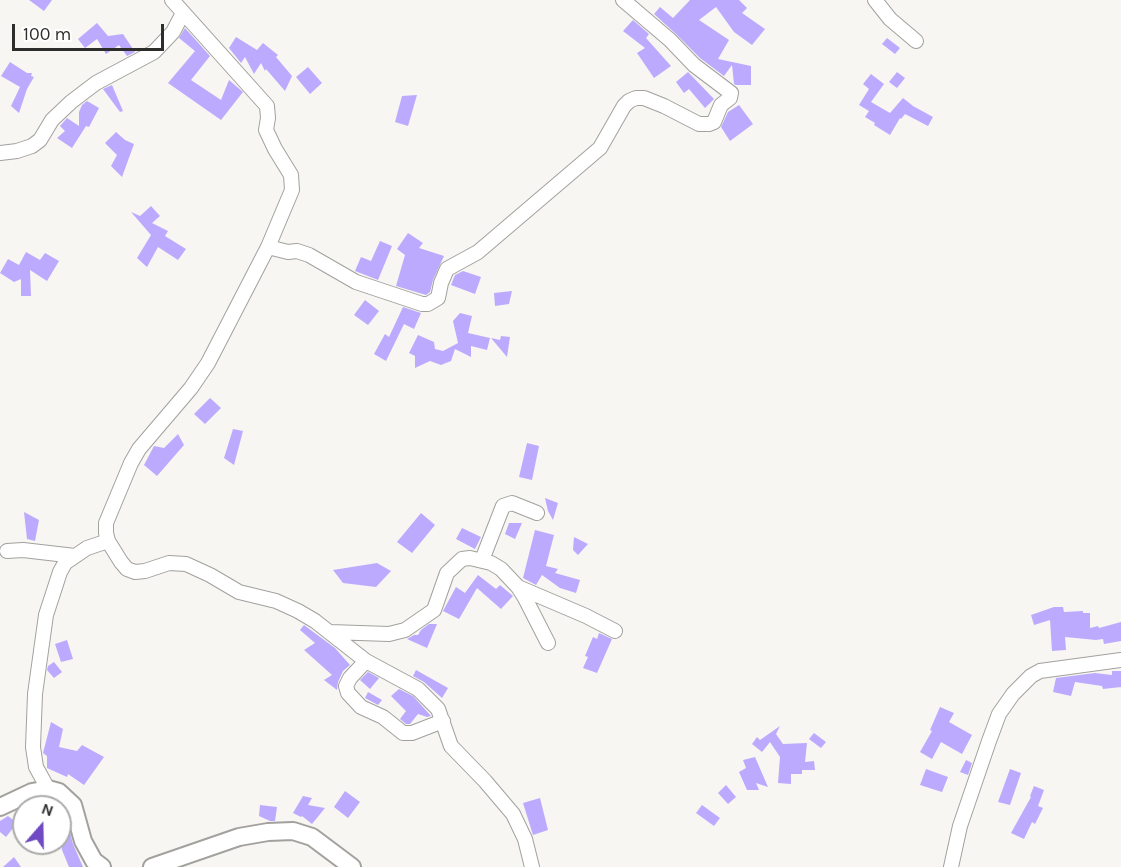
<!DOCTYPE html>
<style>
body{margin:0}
#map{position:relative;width:1121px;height:867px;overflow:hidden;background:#f7f6f3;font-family:Karla,sans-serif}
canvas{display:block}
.north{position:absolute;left:12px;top:795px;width:60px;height:60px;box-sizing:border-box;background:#fff;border:2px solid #ababab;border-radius:50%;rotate:20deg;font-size:16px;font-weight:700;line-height:24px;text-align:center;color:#2d2d2c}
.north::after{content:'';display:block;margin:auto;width:21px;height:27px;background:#6f4ac2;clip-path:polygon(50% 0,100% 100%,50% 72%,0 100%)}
.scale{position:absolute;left:12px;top:24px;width:152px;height:27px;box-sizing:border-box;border:3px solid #2d2d2c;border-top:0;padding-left:8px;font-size:18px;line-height:21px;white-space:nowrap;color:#2d2d2c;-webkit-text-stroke:4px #fff;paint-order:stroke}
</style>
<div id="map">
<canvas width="1121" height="867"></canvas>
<div class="north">N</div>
<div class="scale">100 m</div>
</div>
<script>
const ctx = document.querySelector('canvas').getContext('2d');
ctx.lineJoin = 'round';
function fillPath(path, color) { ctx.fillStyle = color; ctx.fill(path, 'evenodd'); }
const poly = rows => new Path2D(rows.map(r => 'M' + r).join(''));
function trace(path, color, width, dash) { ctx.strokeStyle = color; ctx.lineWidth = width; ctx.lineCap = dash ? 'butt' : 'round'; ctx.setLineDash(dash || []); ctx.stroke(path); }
fillPath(poly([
 [29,0,52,0,44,11],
 [690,0,739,0,747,8,742,13,765,29,752,45,734,32,716,7,699,20,729,40,718,59,751,66,751,85,736,85,734,84,732,65,724,76,700,58,676,34,654,14,660,7,673,18],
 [633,20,649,34,646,38,671,66,654,78,637,53,645,48,623,31],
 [97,23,108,36,123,34,135,52,127,56,119,45,106,54,97,39,85,48,78,39],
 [185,28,210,56,191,80,221,100,229,80,243,92,221,120,168,83,195,51,179,38],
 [236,37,257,50,263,43,278,55,276,57,292,76,285,91,266,69,265,71,261,63,254,74,245,57,241,63,229,48],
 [887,38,900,48,895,54,882,44],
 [10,62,27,73,32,73,31,76,34,77,27,89,19,113,11,106,20,87,1,76],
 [308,67,322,83,310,94,296,77],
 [688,72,714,99,705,108,689,89,684,93,676,82],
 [897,72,905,78,897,88,889,82],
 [871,74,884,84,871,102,890,113,903,98,913,106,933,117,928,126,905,114,901,119,900,118,890,135,874,125,875,123,865,117,869,111,859,105,869,89,863,84],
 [112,85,123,111,120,112,103,89],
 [417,95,408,126,395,122,402,96],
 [87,101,99,108,89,127,86,126,72,148,57,138,65,131,60,126,67,118,79,126,79,112,82,105],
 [739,105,753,124,730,141,721,127,728,112],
 [116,132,125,140,134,144,122,177,111,166,117,155,105,143],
 [151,206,160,216,152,223,168,231,165,236,186,249,178,260,158,247,147,267,137,258,151,235,131,212,140,216],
 [408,233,423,243,419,248,444,256,433,280,430,292,426,295,396,286,405,255,397,249],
 [380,241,392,246,378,280,355,271,361,257,371,261],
 [26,252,40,260,45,253,59,261,47,281,30,270,31,296,21,296,21,279,14,282,0,273,8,259,19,265],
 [463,271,481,277,475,294,451,285,455,275],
 [512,291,509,304,495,306,494,293],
 [365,300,379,311,368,325,354,315],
 [403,307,421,313,414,329,404,324,386,361,374,354,385,334,389,337],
 [460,313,472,316,468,333,490,338,487,350,471,346,471,357,455,349,451,361,441,365,430,361,415,368,415,356,409,353,418,335,434,342,435,349,443,351,458,343,453,321],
 [501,336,510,337,507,357,491,338,500,340],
 [210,398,221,408,205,424,194,414],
 [233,429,243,431,234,465,224,458],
 [178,434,184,445,157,476,144,465,154,446,164,448],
 [527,443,539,446,532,480,519,477],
 [545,498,558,503,553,520,548,511],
 [24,512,39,520,35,541,27,539],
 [421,513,435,525,412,553,397,542],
 [509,523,522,523,515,539,505,534],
 [462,528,481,537,475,549,456,539],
 [535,530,554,535,546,566,558,569,555,573,580,580,576,593,560,588,542,575,536,585,523,578],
 [574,537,588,544,578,555,573,550],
 [377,563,391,571,376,587,343,583,333,570],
 [478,575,496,589,500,585,513,596,501,609,477,588,459,619,443,611,456,587,465,593],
 [1054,607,1063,607,1064,612,1083,611,1083,613,1090,613,1090,628,1098,626,1099,628,1121,622,1121,641,1104,644,1103,639,1096,640,1065,637,1066,650,1052,651,1050,620,1034,625,1031,615],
 [429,624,437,624,427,648,407,639,414,635,418,635,421,630],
 [304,625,335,648,350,665,343,671,338,682,337,690,324,680,332,675,304,650,315,643,300,630],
 [599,633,612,639,597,673,583,668,588,657,585,656,593,637,597,639],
 [67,640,73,659,61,662,55,644],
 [54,662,62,672,54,678,47,670,48,666],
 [416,670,448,688,442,698,424,682,413,676],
 [1112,671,1121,671,1121,687,1103,689,1102,686,1075,682,1071,696,1053,692,1056,678,1095,673,1112,675],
 [368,672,379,678,370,689,360,680],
 [399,689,413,696,431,716,427,717,418,714,410,724,406,724,400,719,406,711,391,696],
 [368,692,382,700,378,705,365,698],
 [940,707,954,713,949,722,972,735,962,754,941,742,932,759,920,752,932,731,930,730],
 [51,722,63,729,59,747,77,751,82,745,104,757,84,785,68,774,67,777,47,768,47,756,43,753],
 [780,726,776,734,783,744,807,743,805,762,814,761,815,770,802,770,802,774,791,774,791,784,778,783,780,757,770,742,762,752,752,744,757,737,760,740],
 [814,733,826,742,821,748,809,739],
 [755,757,768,787,756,783,759,790,747,790,739,772,746,768,743,760],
 [966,760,972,763,968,775,960,772],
 [926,769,948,777,942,792,920,785],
 [1010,769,1021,773,1010,805,998,802],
 [726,785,736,797,728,804,718,793],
 [1034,786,1044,790,1038,806,1043,808,1035,824,1032,822,1024,839,1011,833,1031,797,1030,796],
 [345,791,360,802,348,818,334,807],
 [303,796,312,798,308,805,325,808,312,824,302,816,301,817,293,813],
 [540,798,548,830,533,835,523,803],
 [260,805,277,807,275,821,270,821,259,816],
 [702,805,720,818,714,826,696,813],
 [8,816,17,823,6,837,0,832,0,821],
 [67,821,73,844,83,867,69,867,62,850,60,824],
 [14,857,21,867,3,867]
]), '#bcaafe');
const minor = poly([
 [172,0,267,106,268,118,266,130,275,149,291,175,292,190,268,247,208,363,191,388,139,449,131,463,106,523,106,533,108,541,121,562,127,569,135,572,145,571,169,563,186,564,210,575,239,592,276,601,298,611,315,621,366,661,418,689,438,709,451,746,485,781,513,814,525,839,532,867],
 [875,0,890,19,916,41],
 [0,153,17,151,32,146,40,140,52,120,71,102,96,83,154,52,173,32,183,13],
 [268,247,288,252,297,251,309,255,356,282,422,304,428,304,438,298,441,283,447,269,478,252,600,148,624,106,629,101,636,98,644,98,664,106,699,124,709,124,714,122,721,105,730,98,731,93,694,65,670,40,623,0],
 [7,551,23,550,75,556],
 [482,560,503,506,512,503,537,513],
 [518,587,586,616,615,631],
 [330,632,389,634,405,630,434,610,447,573,462,559,470,558,491,563,501,569,518,587,525,598,548,643],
 [366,661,350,678,346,686,348,693,361,707,383,717,403,733,412,733,443,721],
 [48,789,36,767,33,747,35,694,46,615,60,572,65,563,87,548,108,541],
 [951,867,960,826,989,741,999,714,1013,694,1031,676,1040,671,1121,660]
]);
const major = poly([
 [0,807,32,792,48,789,59,792,73,805,83,841,94,861,102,867],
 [152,867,239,837,268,832,293,831,312,837,352,867]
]);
trace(minor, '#a2a19e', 16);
trace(major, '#a2a19e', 20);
trace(minor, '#fff', 14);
trace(major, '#fff', 16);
</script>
